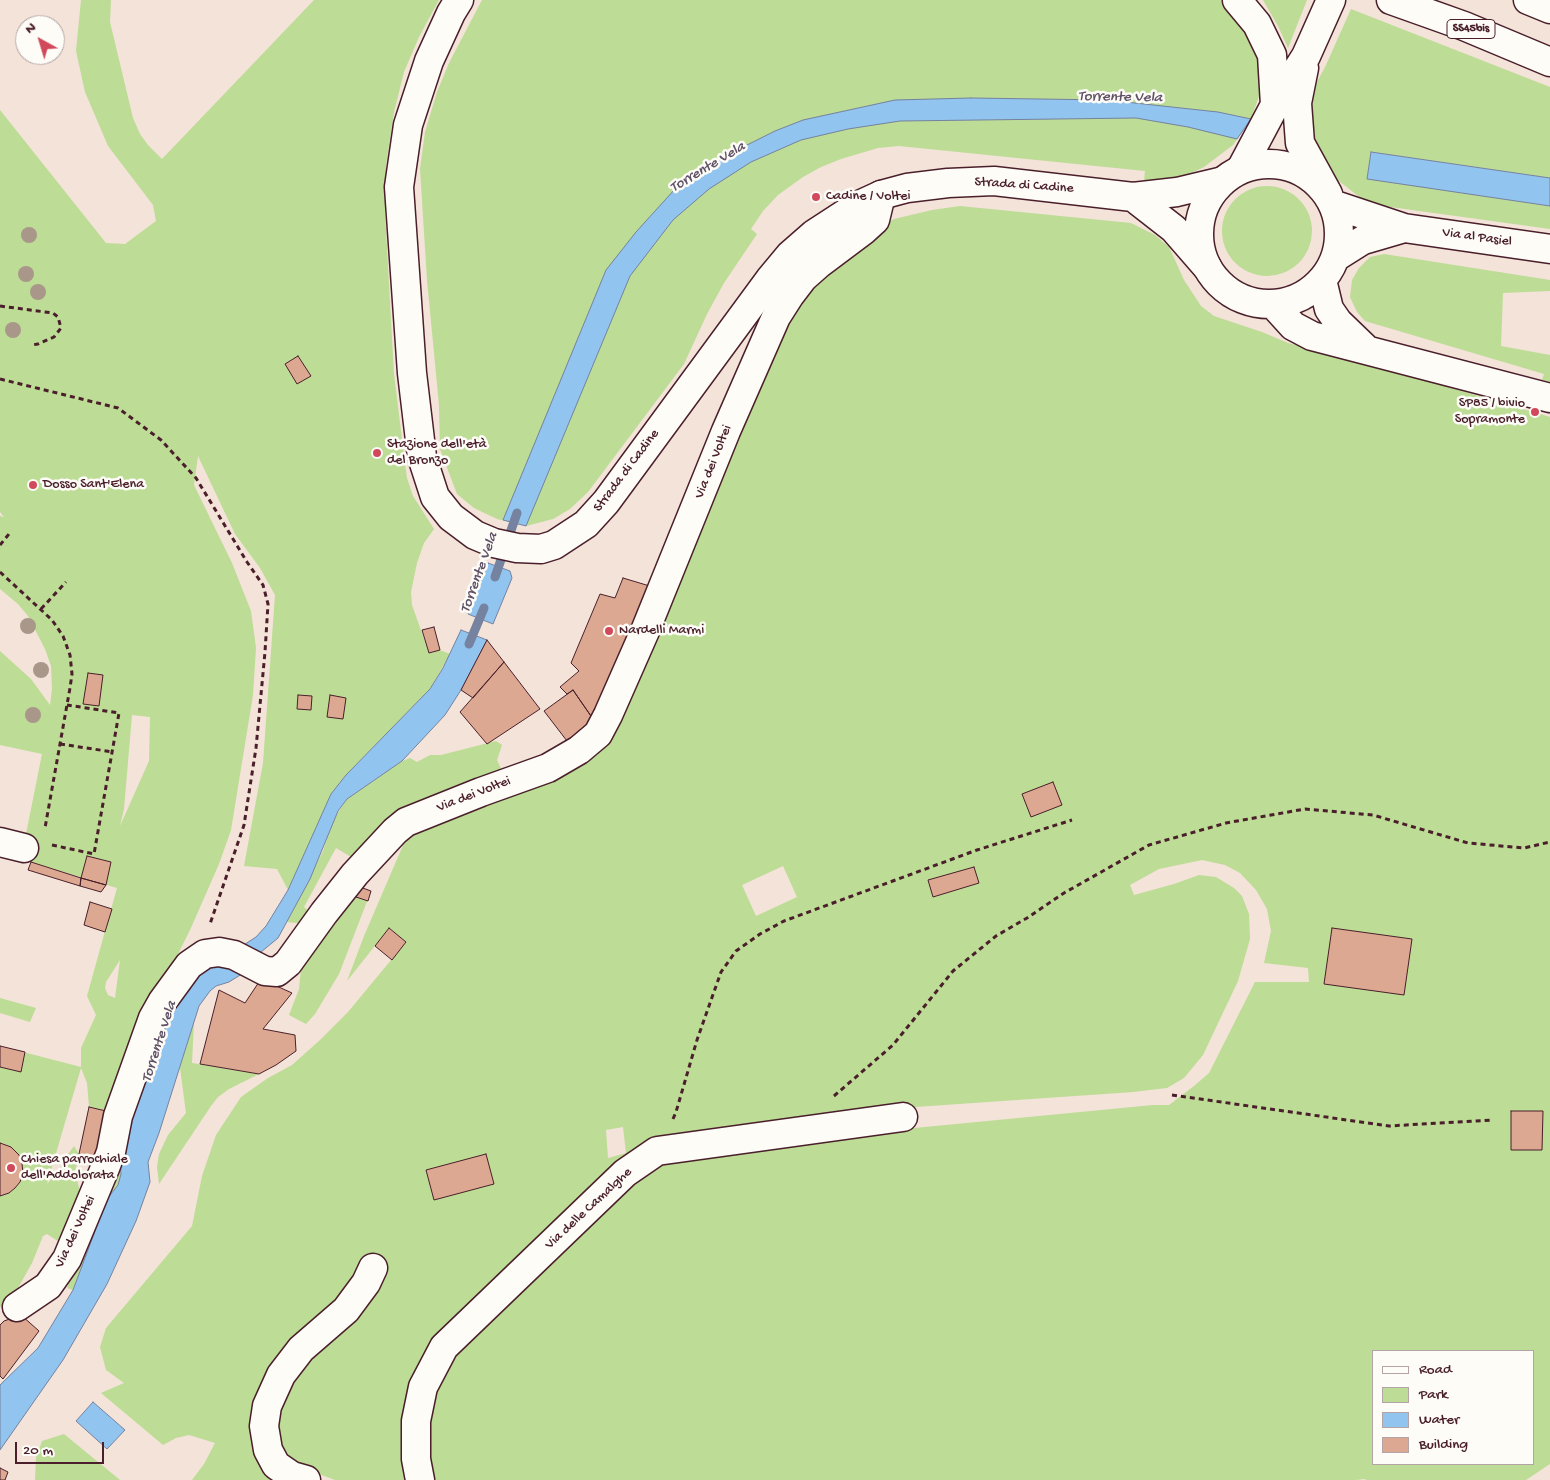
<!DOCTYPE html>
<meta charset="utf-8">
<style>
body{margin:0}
#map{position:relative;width:1550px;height:1480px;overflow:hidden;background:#f3e3d8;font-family:"Gochi Hand",sans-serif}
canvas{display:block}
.legend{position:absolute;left:1372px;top:1350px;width:162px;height:115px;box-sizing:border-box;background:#fdfcf7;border:1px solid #b5a4a5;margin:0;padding:6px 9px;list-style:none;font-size:15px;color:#4a1f2b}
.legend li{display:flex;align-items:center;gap:10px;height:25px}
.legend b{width:25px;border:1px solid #b5a4a5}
.north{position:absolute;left:15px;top:15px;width:50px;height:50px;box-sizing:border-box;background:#fdfcf7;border:1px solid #b5a4a5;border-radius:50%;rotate:321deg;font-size:14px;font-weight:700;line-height:20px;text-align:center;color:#4a1f2b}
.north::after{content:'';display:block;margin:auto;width:18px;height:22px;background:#d1495b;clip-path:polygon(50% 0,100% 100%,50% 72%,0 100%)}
.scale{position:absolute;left:15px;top:1442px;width:89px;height:22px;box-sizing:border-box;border:2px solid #4a1f2b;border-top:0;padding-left:6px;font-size:15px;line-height:18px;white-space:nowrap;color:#4a1f2b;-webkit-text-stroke:4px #fdfcf7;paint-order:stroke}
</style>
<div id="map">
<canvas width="1550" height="1480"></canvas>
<ul class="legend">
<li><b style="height:6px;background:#fdfcf7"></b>Road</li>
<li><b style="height:14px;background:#bddc95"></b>Park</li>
<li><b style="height:14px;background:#91c4ee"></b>Water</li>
<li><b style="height:14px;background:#dca891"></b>Building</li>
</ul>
<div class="north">N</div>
<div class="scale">20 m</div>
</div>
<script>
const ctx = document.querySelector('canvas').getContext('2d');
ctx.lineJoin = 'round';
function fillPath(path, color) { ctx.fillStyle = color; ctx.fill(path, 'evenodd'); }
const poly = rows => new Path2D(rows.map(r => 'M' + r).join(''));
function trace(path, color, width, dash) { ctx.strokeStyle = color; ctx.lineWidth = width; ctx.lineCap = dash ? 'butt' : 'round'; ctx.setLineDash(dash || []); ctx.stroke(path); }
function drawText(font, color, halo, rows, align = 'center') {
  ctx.font = font + ' "Gochi Hand",sans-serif'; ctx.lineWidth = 5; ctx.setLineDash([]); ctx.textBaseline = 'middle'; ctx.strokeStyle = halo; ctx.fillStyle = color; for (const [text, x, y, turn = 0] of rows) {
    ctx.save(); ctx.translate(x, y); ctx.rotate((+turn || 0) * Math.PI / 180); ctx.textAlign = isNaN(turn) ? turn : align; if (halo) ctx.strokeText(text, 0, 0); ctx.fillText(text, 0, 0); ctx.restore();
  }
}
fillPath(poly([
 [81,0,111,0,110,22,133,118,140,134,148,145,162,159,314,0,439,0,419,37,404,72,394,112,386,165,385,212,394,374,405,464,407,478,413,496,434,529,424,543,417,563,411,592,412,605,429,653,440,650,450,654,430,689,346,775,331,794,288,890,277,869,244,866,263,763,275,595,260,568,235,534,198,456,194,485,232,563,251,611,256,648,253,695,231,830,219,864,190,930,144,1022,106,1111,89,1107,87,1083,81,1068,47,1184,60,1168,66,1157,74,1146,79,1154,75,1172,79,1188,79,1199,61,1243,47,1234,43,1236,32,1263,18,1288,7,1302,0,1307,0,1196,9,1193,15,1188,20,1182,23,1173,22,1164,19,1155,11,1147,0,1143,0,1046,81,1067,81,1048,96,1015,87,996,117,888,21,859,42,754,0,745,0,651,31,679,50,705,52,689,51,666,45,649,28,616,18,604,0,589,0,516,4,517,0,512,0,110,106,243,125,244,156,221,153,205,108,146,85,92,76,51],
 [132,715,150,717,149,761,120,826,124,809],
 [120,960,115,998,108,995,105,988,106,982],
 [482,0,1221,0,1232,7,1259,54,1261,83,1259,96,1251,119,1233,145,1204,167,1179,179,1160,182,1144,181,1145,171,899,146,878,148,841,159,821,167,803,177,778,195,763,211,751,229,757,234,724,283,707,314,684,364,588,492,570,509,553,519,526,526,497,519,474,508,457,494,440,449,439,405,427,280,420,169,425,132,437,92,449,63],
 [1263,0,1307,0,1288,48,1278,26],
 [1351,9,1550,87,1550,178,1371,152,1367,178,1550,206,1550,229,1383,206,1362,199,1335,178,1325,165,1317,148,1313,135,1311,109,1317,82,1326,65],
 '1222 231a45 45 0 1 1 90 0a45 45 0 1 1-90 0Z',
 [960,206,1131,223,1155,235,1169,247,1184,280,1201,306,1214,316,1262,332,1288,343,1360,361,1550,417,1550,1464,1526,1480,1366,1480,1365,1479,1355,1480,429,1480,427,1404,446,1361,570,1235,661,1161,873,1132,1153,1105,1169,1105,1194,1086,1209,1073,1255,982,1309,982,1308,968,1264,963,1271,931,1267,909,1256,890,1240,873,1225,865,1202,860,1159,869,1130,885,1134,895,1174,884,1199,875,1216,877,1234,888,1242,896,1249,914,1250,939,1238,981,1203,1055,1184,1078,1167,1088,1133,1092,901,1108,765,1121,647,1142,425,1359,413,1480,335,1480,298,1466,283,1480,192,1480,204,1464,215,1443,189,1435,176,1438,163,1445,101,1393,124,1383,106,1370,100,1347,106,1328,192,1226,202,1176,216,1135,241,1097,268,1078,292,1065,320,1040,348,1012,406,942,389,928,347,981,364,936,407,836,588,753,787,311,875,229,894,219,932,210],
 [783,866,797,897,756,916,742,885],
 [623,1127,626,1153,608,1158,606,1130],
 [1374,1351,1534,1351,1534,1464,1374,1464],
 [1384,254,1550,280,1550,291,1503,293,1501,346,1550,355,1550,382,1542,380,1544,374,1365,321,1357,312,1350,297,1352,280,1359,268,1370,257],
 [496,741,502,745,497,760,503,773,356,860,336,848,304,907,313,915,306,924,287,922,323,851,332,822,347,799,402,761,410,758,417,762,430,755,441,755],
 [356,886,371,891,339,974,315,1014,306,1024,289,1015,299,989,301,969],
 [0,998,36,1008,30,1022,0,1013],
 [194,1021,192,1063,259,1074,229,1089,218,1097,211,1106,159,1184,157,1167,159,1154,168,1135,186,1113,180,1068,181,1062],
 [120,1162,121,1174,118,1185,107,1199,73,1290,67,1288,103,1192],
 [64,1434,120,1480,35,1480,36,1458,42,1441]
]), '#bddc95');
const water = poly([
 [971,98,1107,100,1218,112,1251,119,1237,139,1188,127,1136,118,900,121,848,129,801,140,751,162,709,189,673,220,630,276,526,526,503,520,606,270,636,232,675,189,723,157,775,131,803,120,895,100,971,98],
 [1371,152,1550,178,1550,206,1367,179,1371,152],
 [488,563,510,571,512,578,493,624,468,614,488,563],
 [461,630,487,640,461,690,445,715,402,761,347,799,338,811,310,879,278,938,255,957,239,948,256,937,266,926,288,890,331,794,346,775,430,689,443,668,461,630],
 [215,964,245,972,229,982,216,986,210,991,199,1006,159,1133,148,1162,150,1182,136,1221,107,1284,63,1360,0,1450,0,1385,38,1348,73,1290,107,1199,118,1185,121,1174,120,1162,155,1030,189,980,215,964],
 [93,1402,125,1430,107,1449,76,1421,93,1402]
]);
fillPath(water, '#91c4ee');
trace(water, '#7582a0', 1);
trace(poly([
 [495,577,517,513],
 [469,644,484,608]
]), '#7582a0', 9);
const building = poly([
 [298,356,311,376,297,384,285,364,298,356],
 [623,578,653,587,593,719,573,690,567,694,560,687,579,671,571,663,600,594,615,598,623,578],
 [434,627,440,650,429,653,422,630,434,627],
 [487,640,504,662,473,698,461,690,487,640],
 [504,662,540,709,487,744,460,712,504,662],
 [88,673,103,675,99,706,83,704,88,673],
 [573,690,593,719,567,741,544,711,573,690],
 [298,695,312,696,311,710,297,709,298,695],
 [330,695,346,698,343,719,327,717,330,695],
 [1053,782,1062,805,1031,817,1022,794,1053,782],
 [87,856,111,862,106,885,81,878,87,856],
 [31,862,81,878,80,886,28,870,31,862],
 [974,867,979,883,933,897,928,880,974,867],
 [81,878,106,885,101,892,80,886,81,878],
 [360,887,371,891,368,901,356,897,360,887],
 [90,902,112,909,105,932,84,925,90,902],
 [389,928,406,942,392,960,375,946,389,928],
 [1332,928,1412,939,1404,995,1324,984,1332,928],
 [261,979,292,993,263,1029,295,1035,296,1051,276,1065,259,1074,200,1064,219,990,245,1003,261,979],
 [0,1046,25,1052,21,1072,0,1067,0,1046],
 [89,1107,106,1111,96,1157,79,1154,89,1107],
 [1511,1111,1543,1111,1542,1150,1511,1150,1511,1111],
 [0,1143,11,1147,19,1155,22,1164,23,1173,20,1182,15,1188,9,1193,0,1196,0,1143],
 [486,1154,494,1184,434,1200,426,1170,486,1154],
 [21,1315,39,1331,3,1379,0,1376,0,1325,4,1321,21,1315],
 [0,1468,8,1472,5,1480,0,1480,0,1468]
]);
fillPath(building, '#dca891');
trace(building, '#4a1f2b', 1);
const minor = poly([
 [0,842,24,848],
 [17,1307,48,1286,67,1259,105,1168,111,1152,118,1116,153,1018,162,1002,189,965,205,954,219,952,234,955,265,971,277,972,288,963,324,913,355,874,395,831,406,822,481,792,548,768,579,750,598,734,608,715,645,631,726,431,776,317,790,295,803,278,820,263,864,230,875,220,881,195],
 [306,1480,292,1476,276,1465,268,1450,264,1426,267,1406,281,1375,301,1349,346,1310,366,1283,373,1268],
 [420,1480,416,1459,416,1421,423,1387,444,1347,625,1173,657,1151,903,1117]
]);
const tertiary = poly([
 [459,0,451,13,429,61,408,125,399,187,412,373,422,457,435,497,451,517,475,535,494,543,517,548,541,549,554,545,586,524,606,502,770,279,790,255,814,234,857,206,881,195,907,188,948,183,994,181,1133,197,1177,192,1223,181],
 [1133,197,1174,229,1207,267]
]);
const secondary = poly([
 '1199 234a70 70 0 1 1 140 0a70 70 0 1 1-140 0Z',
 [1335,205,1404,228,1550,249],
 [1336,257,1363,240,1404,228],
 [1322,280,1329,309,1338,322,1366,349],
 [1273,304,1293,326,1312,336,1550,398]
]);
const trunk = poly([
 [1237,0,1257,24,1272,55,1275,105],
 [1391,0,1464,26,1550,62],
 [1528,0,1550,9],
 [1304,68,1297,103,1300,143,1328,194],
 [1241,169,1275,105,1306,56,1331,0]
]);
trace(minor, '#4a1f2b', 31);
trace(tertiary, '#4a1f2b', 31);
trace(secondary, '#4a1f2b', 31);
trace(trunk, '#4a1f2b', 31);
trace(poly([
 [0,306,53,313,58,317,61,328,54,337,38,344,32,345],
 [0,379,118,408,161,440,196,478,247,562,263,585,268,604,265,652,256,748,244,825,210,924],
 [0,545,9,534],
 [0,572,52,620,63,636,70,655,72,674,70,688,45,828],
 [41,609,66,582],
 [60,744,113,752],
 [52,845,94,854,119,713,67,705],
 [1172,1095,1389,1126,1492,1120],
 [834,1096,893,1045,953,971,996,936,1027,918,1064,893,1149,845,1226,823,1305,809,1373,815,1468,843,1524,848,1550,842],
 [673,1119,676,1112,697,1040,721,972,736,951,760,934,784,921,977,850,1072,820]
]), '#4a1f2b', 3, [5, 4]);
trace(minor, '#fdfcf7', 28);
trace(tertiary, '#fdfcf7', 28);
trace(secondary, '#fdfcf7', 28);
trace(trunk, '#fdfcf7', 28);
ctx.fillStyle = '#a9978a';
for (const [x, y] of [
 [29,235],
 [26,274],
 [38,292],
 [13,330],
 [28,626],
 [41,670],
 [33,715]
]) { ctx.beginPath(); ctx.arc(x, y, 8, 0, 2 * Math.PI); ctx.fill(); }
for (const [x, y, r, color] of [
 [816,197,5,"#d1495b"],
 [1535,412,5,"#d1495b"],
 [377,453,5,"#d1495b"],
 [33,485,5,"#d1495b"],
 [609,631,5,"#d1495b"],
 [11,1168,5,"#d1495b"]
]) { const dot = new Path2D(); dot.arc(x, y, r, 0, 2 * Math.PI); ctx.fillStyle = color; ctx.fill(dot); trace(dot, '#fdfcf7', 2); }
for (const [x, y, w] of [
 [1471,29,48]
]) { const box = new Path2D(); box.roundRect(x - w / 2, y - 9.5, w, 19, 4); ctx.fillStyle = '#fdfcf7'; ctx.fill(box); trace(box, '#4a1f2b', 1); }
drawText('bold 12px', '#4a1f2b', null, [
 ["SS45bis",1471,29]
]);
drawText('14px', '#4a1f2b', '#fdfcf7', [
 ["Strada di Cadine",1024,186,4],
 ["Via al Pasiel",1477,238,8],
 ["Via dei Voltei",714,462,-68],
 ["Strada di Cadine",627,471,-53],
 ["Via dei Voltei",474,795,-21],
 ["Via delle Camalghe",589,1209,-43],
 ["Via dei Voltei",76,1232,-65]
]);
drawText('14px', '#4a1f2b', '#fdfcf7', [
 ["Cadine / Voltei",826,197],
 ["SP85 / bivio",1525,404,"right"],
 ["Sopramonte",1525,420,"right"],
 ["Stazione dell'età",387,445],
 ["del Bronzo",387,461],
 ["Dosso Sant'Elena",43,485],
 ["Nardelli Marmi",619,631],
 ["Chiesa parrochiale",21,1160],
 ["dell'Addolorata",21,1176]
], 'left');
drawText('italic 15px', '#5f5166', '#fdfcf7', [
 ["Torrente Vela",1120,98,1],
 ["Torrente Vela",708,168,-31],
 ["Torrente Vela",480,573,-70],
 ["Torrente Vela",160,1042,-72]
]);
</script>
